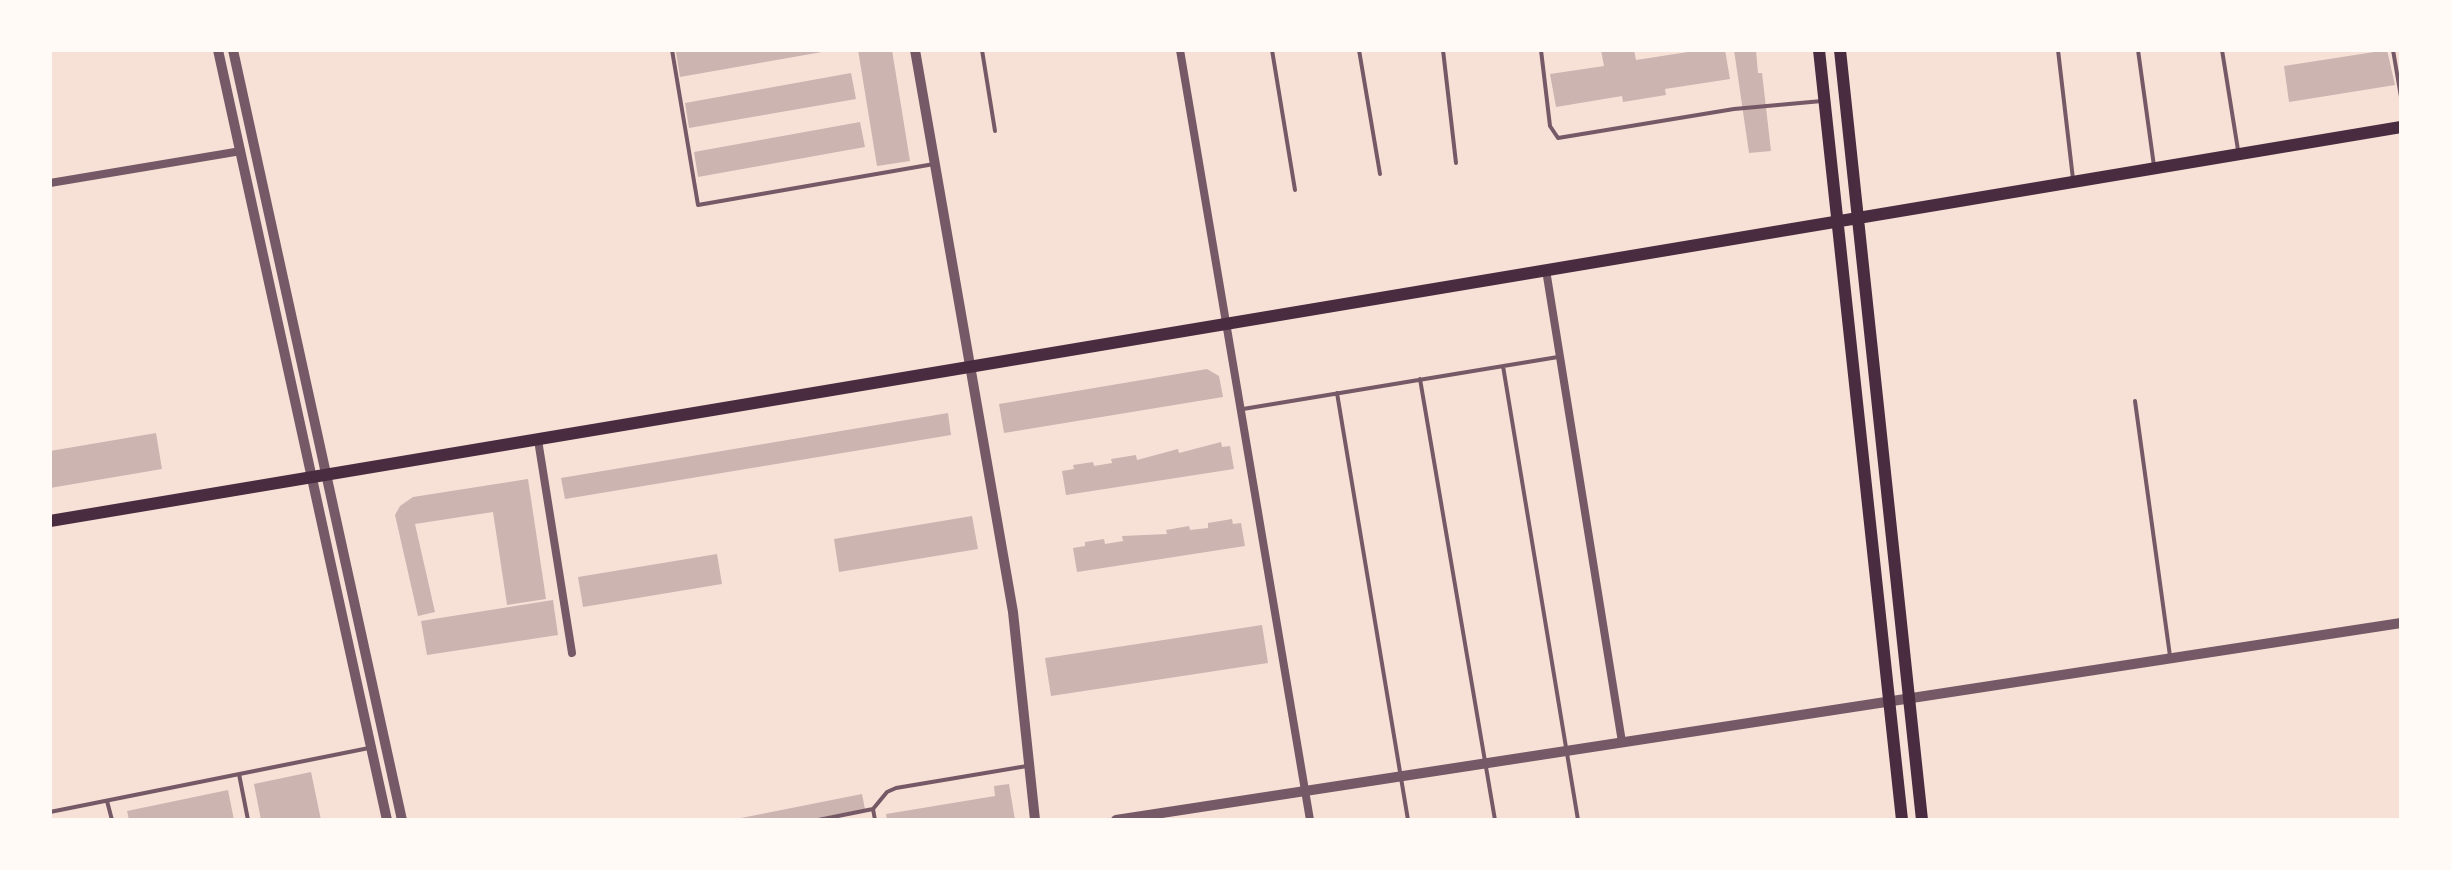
<!DOCTYPE html>
<style>
body{margin:0}
#map{position:relative;width:2451px;height:870px;overflow:hidden;background:#f7e1d7;font-family:"PT Sans Narrow",sans-serif}
canvas{display:block}
.frame{position:absolute;inset:0;border:52px solid #fffaf5;pointer-events:none}
</style>
<div id="map">
<canvas width="2451" height="870"></canvas>
<div class="frame"></div>
</div>
<script>
const ctx = document.querySelector('canvas').getContext('2d');
ctx.lineJoin = 'round';
function fillPath(path, color) { ctx.fillStyle = color; ctx.fill(path, 'evenodd'); }
const poly = rows => new Path2D(rows.map(r => 'M' + r).join(''));
function trace(path, color, width, dash) { ctx.strokeStyle = color; ctx.lineWidth = width; ctx.lineCap = dash ? 'butt' : 'round'; ctx.setLineDash(dash || []); ctx.stroke(path); }
fillPath(poly([
 [684,50,822,50,822,52,680,77,676,52],
 [858,50,892,50,910,161,877,166],
 [1601,50,1634,50,1636,60,1701,50,1725,50,1730,79,1665,89,1666,95,1623,102,1622,96,1556,107,1550,74,1604,66],
 [1734,50,1756,50,1758,73,1762,73,1771,151,1749,153],
 [2387,50,2395,85,2289,102,2284,66],
 [851,73,856,99,689,128,685,103],
 [860,122,865,147,698,177,694,152],
 [1207,369,1219,376,1223,397,1004,433,999,404],
 [948,413,951,435,565,499,561,478],
 [156,433,162,469,50,488,50,451],
 [1221,442,1222,447,1230,446,1234,469,1066,495,1062,471,1074,469,1073,465,1093,462,1094,466,1112,463,1111,459,1136,455,1137,460,1178,449,1179,453],
 [528,479,546,599,507,605,493,512,415,524,435,612,418,616,395,515,400,506,413,497],
 [972,516,978,549,839,572,834,539],
 [1232,519,1233,524,1241,523,1245,546,1077,572,1073,548,1085,546,1085,542,1104,539,1105,544,1123,541,1122,536,1167,534,1166,530,1189,526,1190,530,1208,528,1208,523],
 [717,554,722,584,583,607,578,577],
 [553,600,558,635,427,655,421,621],
 [1262,625,1268,663,1051,696,1045,658],
 [311,772,321,820,261,820,254,784],
 [1009,784,1015,820,887,820,886,814,995,796,994,786],
 [228,790,234,820,129,820,127,811],
 [862,794,865,809,808,820,731,820]
]), '#ccb4b1');
trace(poly([
 [672,50,698,205,934,164],
 [982,50,995,131],
 [1272,50,1295,190],
 [1359,50,1380,174],
 [1443,50,1456,163],
 [1541,50,1550,126,1558,138,1734,109,1822,101],
 [2058,50,2073,179],
 [2138,50,2154,166],
 [2222,50,2238,150],
 [2393,50,2401,97],
 [1503,366,1578,820],
 [1420,379,1495,820],
 [1337,393,1408,820],
 [2135,401,2170,656],
 [1243,409,1558,357],
 [239,774,248,820],
 [107,801,112,820],
 [873,809,875,820],
 [50,812,369,748],
 [818,820,873,809,887,792,896,788,1027,766]
]), '#755966', 4);
trace(poly([
 [1180,50,1310,820],
 [50,183,241,151],
 [1546,270,1622,742],
 [538,440,572,653]
]), '#755966', 8);
trace(poly([
 [218,50,387,820],
 [233,50,402,820],
 [915,50,1013,612,1035,820],
 [1116,820,2401,623]
]), '#755966', 10);
trace(poly([
 [1819,50,1902,820],
 [1840,50,1922,820],
 [50,521,2401,127]
]), '#4a2c40', 12);
</script>
